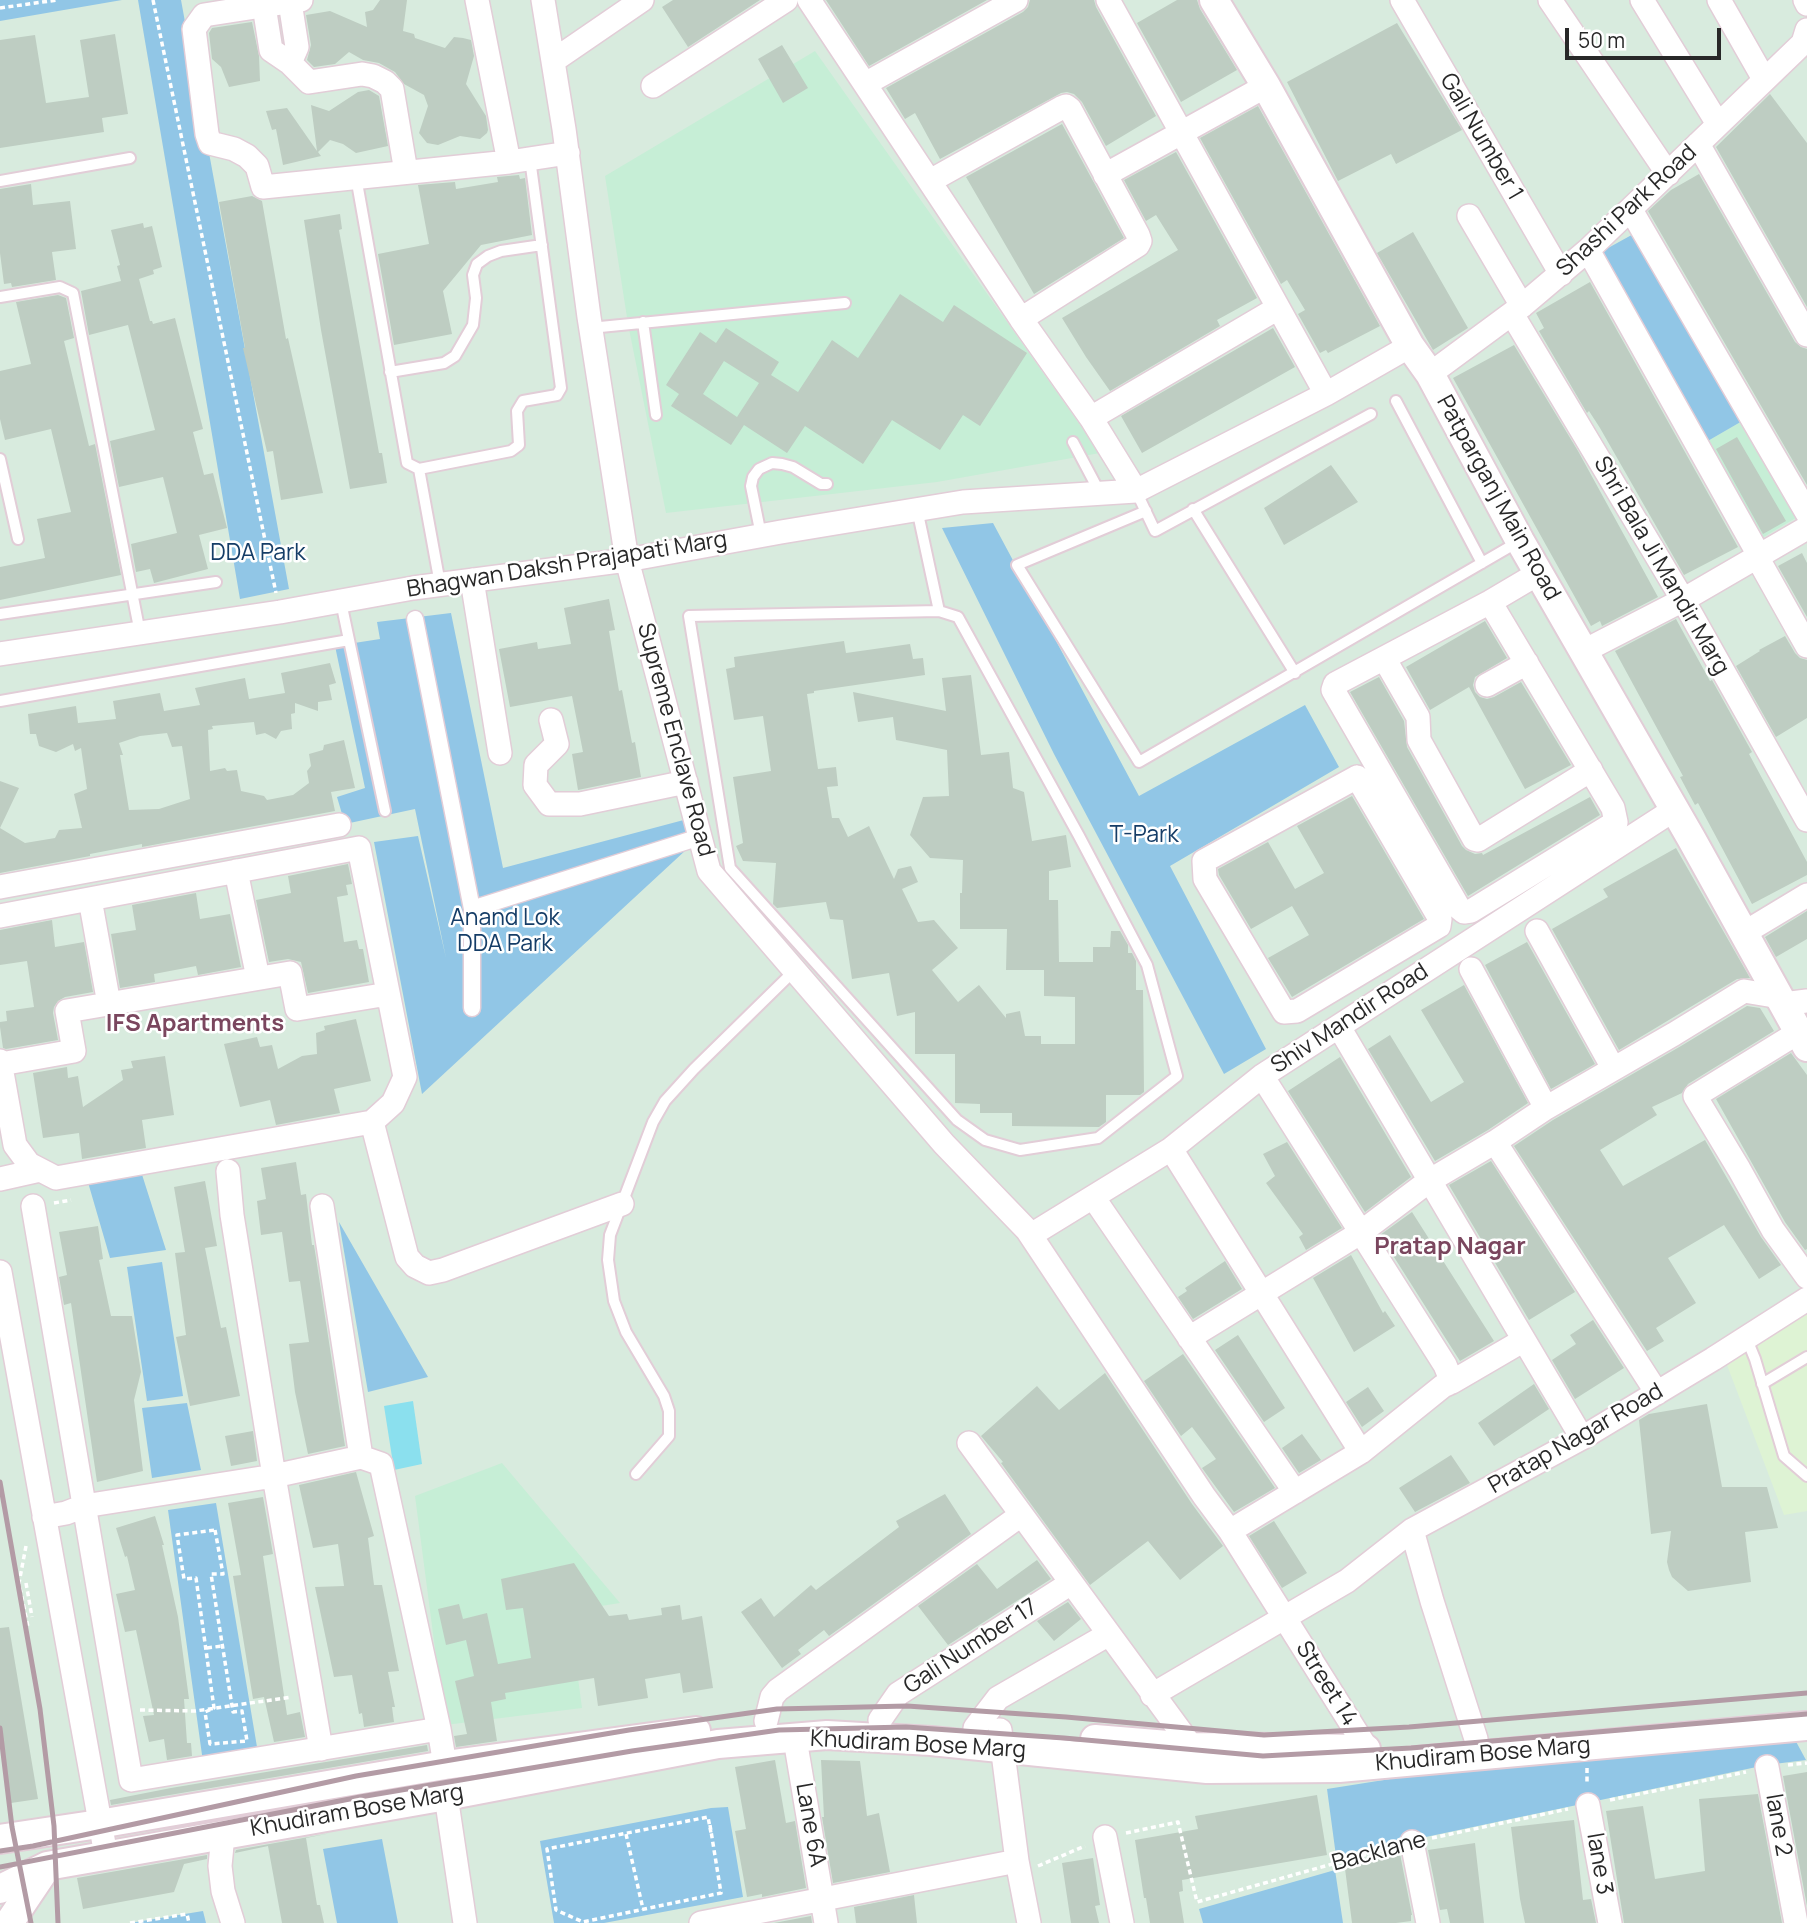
<!DOCTYPE html>
<style>
body{margin:0}
#map{position:relative;width:1807px;height:1923px;overflow:hidden;background:#d8ebde;font-family:Manrope,sans-serif}
canvas{display:block}
.scale{position:absolute;left:1565px;top:28px;width:156px;height:32px;box-sizing:border-box;border:4px solid #282828;border-top:0;padding-left:9px;font-size:21px;line-height:24px;white-space:nowrap;color:#282828;-webkit-text-stroke:5px #fff;paint-order:stroke}
</style>
<div id="map">
<canvas width="1807" height="1923"></canvas>
<div class="scale">50 m</div>
</div>
<script>
const ctx = document.querySelector('canvas').getContext('2d');
ctx.lineJoin = 'round';
function fillPath(path, color) { ctx.fillStyle = color; ctx.fill(path, 'evenodd'); }
const poly = rows => new Path2D(rows.map(r => 'M' + r).join(''));
function trace(path, color, width, dash) { ctx.strokeStyle = color; ctx.lineWidth = width; ctx.lineCap = dash ? 'butt' : 'round'; ctx.setLineDash(dash || []); ctx.stroke(path); }
function drawText(font, color, halo, rows, align = 'center') {
  ctx.font = font + ' Manrope,sans-serif'; ctx.lineWidth = 5; ctx.setLineDash([]); ctx.textBaseline = 'middle'; ctx.strokeStyle = halo; ctx.fillStyle = color; for (const [text, x, y, turn = 0] of rows) {
    ctx.save(); ctx.translate(x, y); ctx.rotate((+turn || 0) * Math.PI / 180); ctx.textAlign = isNaN(turn) ? turn : align; if (halo) ctx.strokeText(text, 0, 0); ctx.fillText(text, 0, 0); ctx.restore();
  }
}
fillPath(poly([
 [815,51,1100,453,937,482,666,513,628,324,605,176],
 [1744,420,1799,516,1762,538,1706,442],
 [502,1463,620,1603,569,1611,582,1708,445,1725,415,1496]
]), '#c6eed6');
fillPath(poly([
 [1807,1314,1807,1511,1784,1515,1724,1357]
]), '#def3d4');
fillPath(poly([
 [0,0,122,0,0,21],
 [138,0,181,0,289,589,240,599],
 [1637,232,1744,420,1706,442,1599,253],
 [993,523,1139,796,1305,705,1339,767,1170,866,1266,1049,1224,1074,1054,754,942,528],
 [451,613,503,868,695,817,700,837,422,1094,374,842,418,836,446,958,415,809,345,824,337,797,365,788,335,646,380,639,377,622],
 [138,1162,166,1250,110,1258,85,1172],
 [339,1222,428,1377,368,1392],
 [162,1262,183,1396,147,1401,127,1267],
 [187,1403,201,1470,152,1478,142,1408],
 [216,1503,258,1753,203,1762,168,1510],
 [1793,1736,1806,1760,1766,1765,1336,1856,1327,1789,1586,1748],
 [728,1807,743,1897,604,1923,554,1923,540,1841,711,1808],
 [382,1839,398,1923,337,1923,323,1849],
 [1335,1870,1343,1923,1203,1923,1199,1909],
 [203,1911,206,1923,130,1923]
]), '#91c6e6');
fillPath(poly([
 [413,1401,422,1464,394,1470,384,1406]
]), '#8be0ee');
fillPath(poly([
 [380,0,407,0,403,31,414,34,415,38,445,48,454,37,463,38,471,40,474,56,466,84,486,116,488,130,487,133,480,139,460,136,438,145,427,143,419,133,428,106,424,95,404,84,395,72,379,63,363,60,349,52,335,64,314,67,307,60,311,45,306,15,330,11,367,27,365,12,373,10],
 [673,0,760,0,688,47,662,7],
 [826,0,987,0,869,66],
 [1030,0,1094,0,1096,7,1156,116,1106,146,1082,102,1074,94,1067,92,1061,93,940,159,915,113,905,119,886,88,1023,12,1028,7],
 [1177,0,1197,0,1200,9,1237,70,1181,102,1137,23],
 [252,22,259,56,260,81,229,87,221,67,212,59,209,33,212,28],
 [1397,23,1462,130,1396,164,1391,154,1338,181,1287,82],
 [115,34,128,114,102,118,104,132,0,148,0,40,35,35,46,103,89,97,80,40],
 [782,45,808,88,783,103,758,59],
 [369,90,379,96,388,146,356,153,343,144,330,140,318,152,321,156,283,165,276,129,272,130,266,111,287,108,317,151,311,105,329,111,358,92],
 [1770,94,1807,143,1807,307,1716,147],
 [1258,106,1380,326,1328,353,1326,350,1320,353,1298,314,1305,310,1287,280,1281,284,1200,138],
 [1062,124,1124,238,1034,294,966,177],
 [1176,152,1257,298,1217,320,1220,326,1110,391,1086,357,1062,318,1178,250,1156,215,1146,221,1124,180],
 [1699,174,1795,342,1801,347,1807,349,1807,485,1648,211,1671,190],
 [519,175,520,179,525,178,532,235,481,245,443,291,452,334,394,345,378,254,429,244,418,185,455,182,456,189,498,182,497,177],
 [31,184,33,205,70,201,76,249,52,252,56,280,12,287,11,283,4,284,0,253,0,189],
 [252,196,262,201,286,339,288,338,323,493,281,500,273,451,267,452,243,348,245,348,219,202],
 [340,214,342,229,339,230,379,453,382,453,387,483,350,489,321,330,304,220],
 [143,223,144,228,152,226,162,267,153,270,154,274,139,279,150,321,152,321,153,324,175,318,203,429,193,432,204,475,213,473,227,528,199,535,208,569,154,583,150,569,136,572,131,544,177,533,163,477,119,487,110,441,155,430,128,325,89,335,81,291,121,281,117,266,120,265,111,230],
 [1413,232,1468,328,1433,350,1377,253],
 [1590,282,1738,547,1684,575,1600,428,1589,411,1587,413,1539,331,1544,328,1536,313],
 [900,294,943,322,954,305,1027,353,980,426,963,415,940,450,892,420,863,464,805,426,787,453,744,425,731,445,671,406,679,394,666,385,700,332,716,343,726,328,779,362,771,375,798,392,832,340,858,358],
 [724,361,759,383,737,417,703,394],
 [58,295,66,298,74,338,64,341,89,446,95,444,121,575,0,600,0,567,45,558,37,519,71,512,51,429,5,440,0,419,0,371,31,364,16,302],
 [1273,328,1295,367,1142,453,1121,416],
 [1514,345,1578,451,1658,597,1602,626,1600,621,1591,626,1453,378],
 [1737,437,1786,521,1763,534,1716,449],
 [1331,465,1358,502,1284,545,1264,508],
 [1802,553,1807,563,1807,617,1778,566],
 [609,599,615,630,609,631,619,691,622,690,632,743,635,742,641,777,578,790,572,754,583,752,572,696,510,707,499,649,537,642,538,649,571,644,564,608],
 [1676,619,1710,681,1712,680,1752,752,1749,754,1807,862,1807,875,1752,904,1698,803,1695,805,1680,777,1683,776,1615,651],
 [1485,621,1507,658,1475,677,1473,685,1475,692,1480,697,1487,699,1494,697,1521,682,1571,765,1525,789,1469,687,1430,710,1406,667],
 [1785,636,1795,653,1800,658,1807,660,1807,718,1776,737,1736,666,1760,651,1759,650],
 [844,641,846,653,910,644,913,659,923,658,925,675,814,691,814,693,807,694,818,769,836,767,838,786,827,787,832,818,839,818,848,837,869,826,894,879,898,869,911,866,918,882,902,889,918,922,934,920,958,948,932,970,958,1002,979,985,1006,1018,1006,1014,1020,1011,1025,1036,1041,1036,1041,1044,1075,1044,1075,997,1044,996,1044,970,1006,970,1007,929,960,929,960,893,962,893,963,860,930,858,910,835,923,797,949,796,947,750,896,740,893,717,858,722,853,692,946,711,942,678,971,675,981,755,1009,752,1013,788,1024,792,1032,841,1066,835,1071,867,1049,871,1049,900,1058,900,1059,962,1093,962,1093,947,1110,947,1111,931,1120,931,1128,945,1128,953,1132,953,1136,961,1136,990,1143,990,1144,1092,1140,1095,1106,1095,1106,1122,1099,1127,1012,1126,1012,1113,980,1113,980,1104,955,1103,955,1054,915,1054,915,1012,897,1016,889,973,852,979,843,920,830,919,826,902,777,908,773,904,776,863,743,861,736,846,743,843,733,777,771,771,763,716,734,720,726,669,735,667,734,657],
 [330,663,336,683,329,685,332,700,318,702,318,711,295,703,295,713,291,714,292,729,281,731,276,739,265,733,256,735,254,722,212,726,213,729,208,730,210,771,225,768,227,771,237,770,241,791,264,796,267,800,293,795,309,783,307,771,311,766,309,754,323,750,324,745,344,740,355,788,331,792,335,811,142,847,142,844,90,854,90,856,0,873,0,781,19,788,0,828,25,843,55,838,59,830,82,828,74,794,87,789,81,748,75,751,73,744,56,752,39,746,36,734,30,734,28,714,76,706,78,723,116,719,113,701,160,693,164,711,200,705,195,688,245,678,249,699,285,693,281,673],
 [167,733,172,747,182,746,190,799,159,809,129,810,120,755,123,755,119,743,140,736],
 [1379,677,1404,721,1407,747,1462,846,1466,850,1475,854,1482,853,1483,855,1590,797,1600,815,1468,896,1350,692],
 [1352,796,1424,919,1292,997,1268,958,1309,935,1292,906,1251,929,1219,875,1218,869,1268,842,1295,889,1324,873,1297,826],
 [1676,848,1750,978,1737,979,1619,1050,1552,929,1608,897,1603,889],
 [348,864,352,884,346,885,348,895,337,897,344,942,357,940,359,949,363,949,369,982,308,993,301,962,288,959,269,962,256,900,291,893,288,876],
 [196,893,200,919,230,914,241,967,198,975,196,966,154,974,155,982,120,988,111,934,136,930,132,905],
 [1807,911,1807,939,1776,957,1765,937],
 [52,920,55,947,84,942,93,992,65,997,58,1001,54,1007,53,1013,58,1040,6,1049,3,1048,0,1027,0,1022,7,1021,6,1011,34,1007,27,961,0,965,0,930],
 [1527,942,1595,1064,1551,1089,1485,965],
 [1464,985,1528,1103,1488,1130,1435,1161,1368,1049,1390,1035,1431,1102,1464,1082,1421,1010],
 [1747,1006,1760,1008,1774,1031,1688,1084,1682,1093,1652,1107,1657,1115,1600,1150,1623,1186,1705,1140,1761,1237,1781,1265,1759,1279,1724,1225,1668,1258,1696,1303,1656,1328,1664,1341,1647,1351,1514,1146,1553,1120,1681,1046],
 [356,1019,371,1081,334,1089,340,1113,276,1125,270,1100,240,1107,224,1044,257,1037,260,1047,272,1045,278,1069,302,1056,317,1054,316,1033,325,1030,324,1026],
 [1791,1053,1807,1075,1807,1249,1805,1250,1785,1222,1716,1099],
 [165,1056,174,1115,142,1120,146,1148,82,1159,79,1133,43,1138,33,1073,67,1067,68,1078,78,1076,83,1107,123,1080,121,1070,133,1068,131,1061],
 [1340,1057,1411,1177,1365,1212,1288,1091],
 [1287,1142,1342,1228,1306,1250,1299,1237,1303,1234,1266,1183,1275,1176,1263,1154],
 [1491,1161,1575,1292,1529,1320,1449,1185],
 [296,1162,301,1195,306,1194,312,1245,314,1245,345,1446,308,1454,295,1392,289,1344,309,1342,300,1281,289,1282,282,1232,261,1235,257,1201,266,1199,261,1168],
 [205,1181,217,1246,205,1248,221,1328,226,1327,240,1396,190,1406,176,1337,186,1335,175,1253,185,1252,174,1187],
 [1412,1212,1494,1341,1460,1361,1380,1235],
 [98,1226,103,1259,99,1260,111,1316,132,1316,141,1372,134,1400,143,1471,97,1482,71,1303,64,1305,59,1277,67,1275,59,1232],
 [1351,1255,1383,1313,1385,1311,1395,1326,1354,1352,1313,1278],
 [1225,1261,1242,1289,1193,1319,1178,1297,1187,1291,1185,1288],
 [1593,1320,1624,1368,1575,1399,1552,1360,1576,1344,1570,1335],
 [1238,1335,1285,1408,1264,1422,1215,1350],
 [1183,1354,1275,1488,1234,1512,1202,1468,1216,1459,1192,1427,1181,1436,1144,1381],
 [1105,1373,1192,1504,1223,1546,1180,1580,1148,1541,1090,1585,1001,1463,1003,1462,981,1436,1037,1386,1059,1410],
 [1534,1384,1549,1409,1494,1446,1478,1423],
 [1368,1387,1384,1411,1362,1427,1346,1402],
 [1707,1404,1722,1487,1767,1487,1778,1528,1745,1532,1751,1582,1688,1591,1672,1577,1669,1570,1667,1562,1671,1531,1651,1534,1639,1420,1649,1414],
 [253,1431,257,1461,231,1466,225,1436],
 [1302,1434,1321,1460,1299,1473,1282,1448],
 [1451,1455,1470,1483,1415,1512,1399,1488],
 [356,1472,374,1536,368,1538,374,1585,382,1585,399,1671,388,1672,395,1707,392,1707,394,1722,364,1727,362,1713,359,1714,352,1675,334,1677,315,1587,344,1586,338,1544,313,1548,299,1485],
 [945,1494,971,1534,829,1636,824,1630,798,1650,801,1654,782,1668,741,1612,761,1598,774,1617,811,1585,816,1590,899,1527,896,1521],
 [263,1497,273,1554,263,1556,287,1715,300,1712,305,1737,274,1742,264,1697,253,1699,233,1576,241,1575,228,1503],
 [155,1516,164,1545,162,1545,178,1617,189,1699,184,1699,187,1743,191,1743,192,1756,167,1760,164,1739,149,1742,143,1716,154,1715,136,1630,125,1632,116,1594,135,1590,127,1556,125,1557,116,1528],
 [1274,1521,1307,1573,1282,1588,1249,1536],
 [1037,1560,1051,1579,948,1645,918,1606,977,1564,997,1589],
 [574,1563,609,1616,627,1614,629,1620,662,1615,661,1608,680,1605,682,1620,702,1616,713,1688,683,1693,680,1673,645,1679,648,1698,598,1706,594,1678,505,1693,506,1699,491,1702,497,1741,456,1747,454,1736,467,1734,455,1681,474,1676,466,1640,446,1645,438,1609,459,1604,463,1619,487,1613,498,1664,531,1658,523,1608,506,1610,501,1579],
 [1068,1602,1081,1619,1054,1641,1037,1621],
 [9,1627,38,1799,11,1803,0,1734,0,1628],
 [427,1745,428,1751,111,1805,110,1800,171,1788],
 [775,1760,786,1823,795,1821,806,1888,762,1897,762,1894,747,1897,735,1831,746,1829,735,1767],
 [821,1760,860,1761,867,1816,879,1813,890,1872,833,1883,822,1817,824,1817],
 [1807,1772,1807,1906,1783,1776],
 [1758,1794,1782,1923,1624,1923,1606,1811,1643,1806,1655,1879,1705,1871,1699,1799],
 [1317,1795,1327,1855,1182,1880,1183,1891,1179,1892,1184,1923,1150,1923,1146,1898,1144,1898,1135,1840,1198,1829,1195,1816],
 [1574,1820,1583,1900,1591,1899,1596,1923,1525,1923,1520,1899,1511,1827],
 [331,1833,306,1838,317,1905,320,1905,324,1923,282,1923,268,1846,235,1853,236,1850],
 [1475,1843,1484,1923,1450,1923,1447,1909,1440,1910,1428,1850],
 [1400,1854,1412,1915,1411,1915,1411,1921,1396,1923,1352,1923,1344,1861],
 [207,1855,207,1859,184,1864,174,1892,83,1909,77,1878],
 [1093,1858,1100,1905,1095,1906,1099,1923,1071,1923,1062,1863],
 [914,1895,917,1923,856,1923,854,1907],
 [811,1916,812,1923,774,1923]
]), '#becdc2');
const service = poly([
 [356,177,407,463,419,469,511,451,519,445,517,411,523,401,557,395,561,388,530,159],
 [0,181,130,158],
 [0,297,60,287,73,293,140,633],
 [643,322,656,415],
 [590,328,845,303],
 [390,372,444,363,455,356,473,325,476,298,473,275,477,264,488,256,501,251,542,245],
 [1396,401,1482,563],
 [1073,442,1100,493],
 [0,459,18,539],
 [419,469,440,584],
 [1136,491,1155,531,1371,414],
 [917,509,939,611,958,617,1079,836,1147,965,1177,1076,1098,1138,1020,1150,985,1140,957,1120,730,868,689,616,939,611],
 [1193,509,1295,673],
 [1146,511,1017,565,1139,762,1518,542],
 [761,535,751,486,753,477,759,469,772,463,782,464,793,467,821,484,827,484],
 [341,602,385,811],
 [0,614,216,582],
 [0,701,349,640],
 [1746,1337,1755,1359,1784,1456,1807,1476],
 [1762,1384,1807,1357],
 [636,1474,669,1436,669,1411,664,1396,626,1332,614,1301,608,1260,610,1235,653,1122,665,1101,694,1069,794,971]
]);
const pedestrian = poly([
 [415,619,472,909,472,1008],
 [472,909,700,837]
]);
const minor = poly([
 [301,0,204,15,194,29,207,134,210,143,234,149,247,156,257,166,263,187,509,162,568,153],
 [477,0,509,162],
 [543,0,564,129,589,317,627,560,709,871,944,1144,1027,1230,1204,1496,1230,1531,1361,1452,1443,1386,1452,1382,1445,1365,1262,1076],
 [809,0,1021,319,1091,418,1136,491],
 [1108,0,1326,394],
 [1402,0,1561,274],
 [1550,0,1668,174],
 [1642,0,1718,124],
 [1719,0,1764,79],
 [1805,0,1807,4],
 [264,6,271,50,290,63,297,47,290,2],
 [553,61,642,0],
 [290,63,309,82,362,74,373,76,385,82,392,89,406,172],
 [865,84,1016,0],
 [653,86,786,0],
 [1698,144,1807,335],
 [1105,175,1266,86],
 [930,181,1061,108,1066,106,1070,109,1138,235,1140,241,1138,245,1021,319],
 [1631,210,1807,513],
 [1469,216,1522,306],
 [1588,250,1756,550,1757,557,1807,646],
 [1512,314,1683,600,1807,820],
 [1430,374,1522,306,1588,250,1803,43,1807,30],
 [1091,418,1278,308],
 [472,580,500,753],
 [1490,602,1613,808,1616,822,1471,911,1464,912,1459,908,1333,690,1335,684,1490,602,1539,573],
 [1584,651,1683,600,1807,528],
 [0,654,280,612,413,588,627,560,781,532,963,502,1136,491,1326,394,1410,346],
 [1384,658,1418,717,1419,740,1474,839,1478,840,1591,770],
 [1487,685,1527,663],
 [551,720,557,744,536,765,535,785,549,804,580,804,686,782],
 [1357,777,1440,919,1439,926,1297,1011,1284,1012,1205,879,1204,861,1357,777],
 [236,871,258,978],
 [0,887,339,825],
 [90,899,109,1004],
 [0,916,359,848,405,1077,393,1103,372,1122,56,1178,29,1164,15,1145,0,1061],
 [1537,931,1613,1068],
 [1744,933,1807,895],
 [1471,969,1546,1108],
 [1783,1004,1807,1001],
 [1339,1027,1582,1438],
 [1799,1032,1695,1096,1739,1169,1773,1230,1807,1277],
 [1,1064,74,1051,67,1011,290,973,297,1009,388,994],
 [372,1122,407,1257,415,1266,429,1273,443,1270,622,1204],
 [1495,1142,1657,1393],
 [1171,1149,1361,1452],
 [228,1171,232,1215,274,1476,321,1749],
 [0,1179,40,1170],
 [1093,1197,1295,1492],
 [33,1206,131,1780,439,1729],
 [322,1206,361,1457],
 [1031,1235,1171,1149,1262,1076,1675,809],
 [0,1272,106,1855],
 [1189,1338,1360,1233,1429,1181,1495,1142,1546,1108,1674,1034,1744,991,1780,997],
 [1452,1382,1524,1340],
 [969,1443,1192,1747],
 [44,1517,66,1513,84,1506,274,1476,361,1457,381,1464,439,1729,445,1765],
 [1412,1530,1432,1601,1476,1739],
 [1230,1531,1367,1749],
 [1152,1695,1347,1581,1412,1530,1582,1438,1713,1359,1807,1299],
 [880,1720,898,1694,1071,1583],
 [766,1721,772,1697,778,1690,1021,1515],
 [975,1728,998,1698,1109,1634],
 [1000,1730,1017,1861,1029,1923],
 [797,1751,826,1923],
 [1767,1767,1796,1923],
 [446,1796,465,1923],
 [1588,1805,1610,1923],
 [223,1835,220,1866,223,1891,233,1923],
 [1105,1837,1122,1923],
 [1412,1842,1428,1923],
 [701,1923,1017,1861]
]);
const tertiary = poly([
 [1214,0,1266,86,1410,346,1430,374,1520,541,1691,838,1807,1047],
 [1095,1739,1192,1747,1366,1749],
 [0,1839,99,1824,445,1765,696,1731],
 [0,1889,47,1866,446,1796,718,1744,827,1735,931,1741,1207,1769,1339,1768,1807,1726],
 [9,1923,46,1868]
]);
trace(service, '#e2cdd7', 14);
trace(pedestrian, '#e2cdd7', 19);
trace(minor, '#e2cdd7', 26);
trace(tertiary, '#e2cdd7', 32);
trace(poly([
 [153,0,276,593],
 [0,8,57,0],
 [54,1203,71,1200],
 [215,1530,223,1574,211,1574,233,1712,242,1711,247,1741,210,1744,205,1712,214,1708,196,1578,184,1579,177,1535,215,1530],
 [26,1546,19,1583,28,1627],
 [26,1583,32,1617],
 [207,1648,222,1646],
 [140,1710,195,1711,292,1697],
 [1788,1765,1807,1763],
 [1587,1768,1587,1785],
 [1610,1800,1746,1772],
 [710,1825,721,1893,583,1922,556,1910,547,1849,708,1817,711,1833],
 [1126,1833,1178,1822,1197,1902,1393,1847],
 [626,1834,643,1909],
 [1432,1838,1568,1809],
 [1038,1866,1085,1846],
 [130,1923,187,1914,189,1923]
]), '#fff', 3.5, [5, 3.5]);
trace(service, '#fff', 10);
trace(pedestrian, '#fff', 16);
trace(minor, '#fff', 23);
trace(tertiary, '#fff', 28);
trace(poly([
 [0,1482,40,1709,54,1826,58,1923],
 [0,1728,12,1827,31,1923],
 [0,1851,33,1846,356,1776,629,1730,777,1709,907,1706,1066,1717,1264,1735,1409,1727,1807,1693],
 [0,1867,360,1797,632,1751,779,1730,906,1727,1064,1738,1263,1756,1411,1748,1807,1714]
]), '#b39ba5', 5);
drawText('23px', '#282828', '#fff', [
 ["Gali Number 1",1481,137,60],
 ["Shashi Park Road",1627,211,-43],
 ["Patparganj Main Road",1498,498,61],
 ["Bhagwan Daksh Prajapati Marg",567,565,-9],
 ["Shri Bala Ji Mandir Marg",1661,566,60],
 ["Supreme Enclave Road",675,740,75],
 ["Shiv Mandir Road",1350,1019,-33],
 ["Pratap Nagar Road",1576,1439,-30],
 ["Gali Number 17",971,1647,-33],
 ["Street 14",1326,1684,58],
 ["Khudiram Bose Marg",918,1745,3],
 ["Khudiram Bose Marg",1483,1755,-5],
 ["Khudiram Bose Marg",357,1811,-10],
 ["Lane 6A",810,1825,80],
 ["lane 2",1778,1825,80],
 ["Backlane",1379,1852,-15],
 ["lane 3",1599,1864,80]
]);
drawText('23px', '#153d67', '#fff', [
 ["DDA Park",258,554],
 ["T-Park",1144,836],
 ["Anand Lok",505,919],
 ["DDA Park",505,945]
]);
drawText('bold 24px', '#7a465e', '#fff', [
 ["IFS Apartments",195,1024],
 ["Pratap Nagar",1450,1247]
]);
</script>
